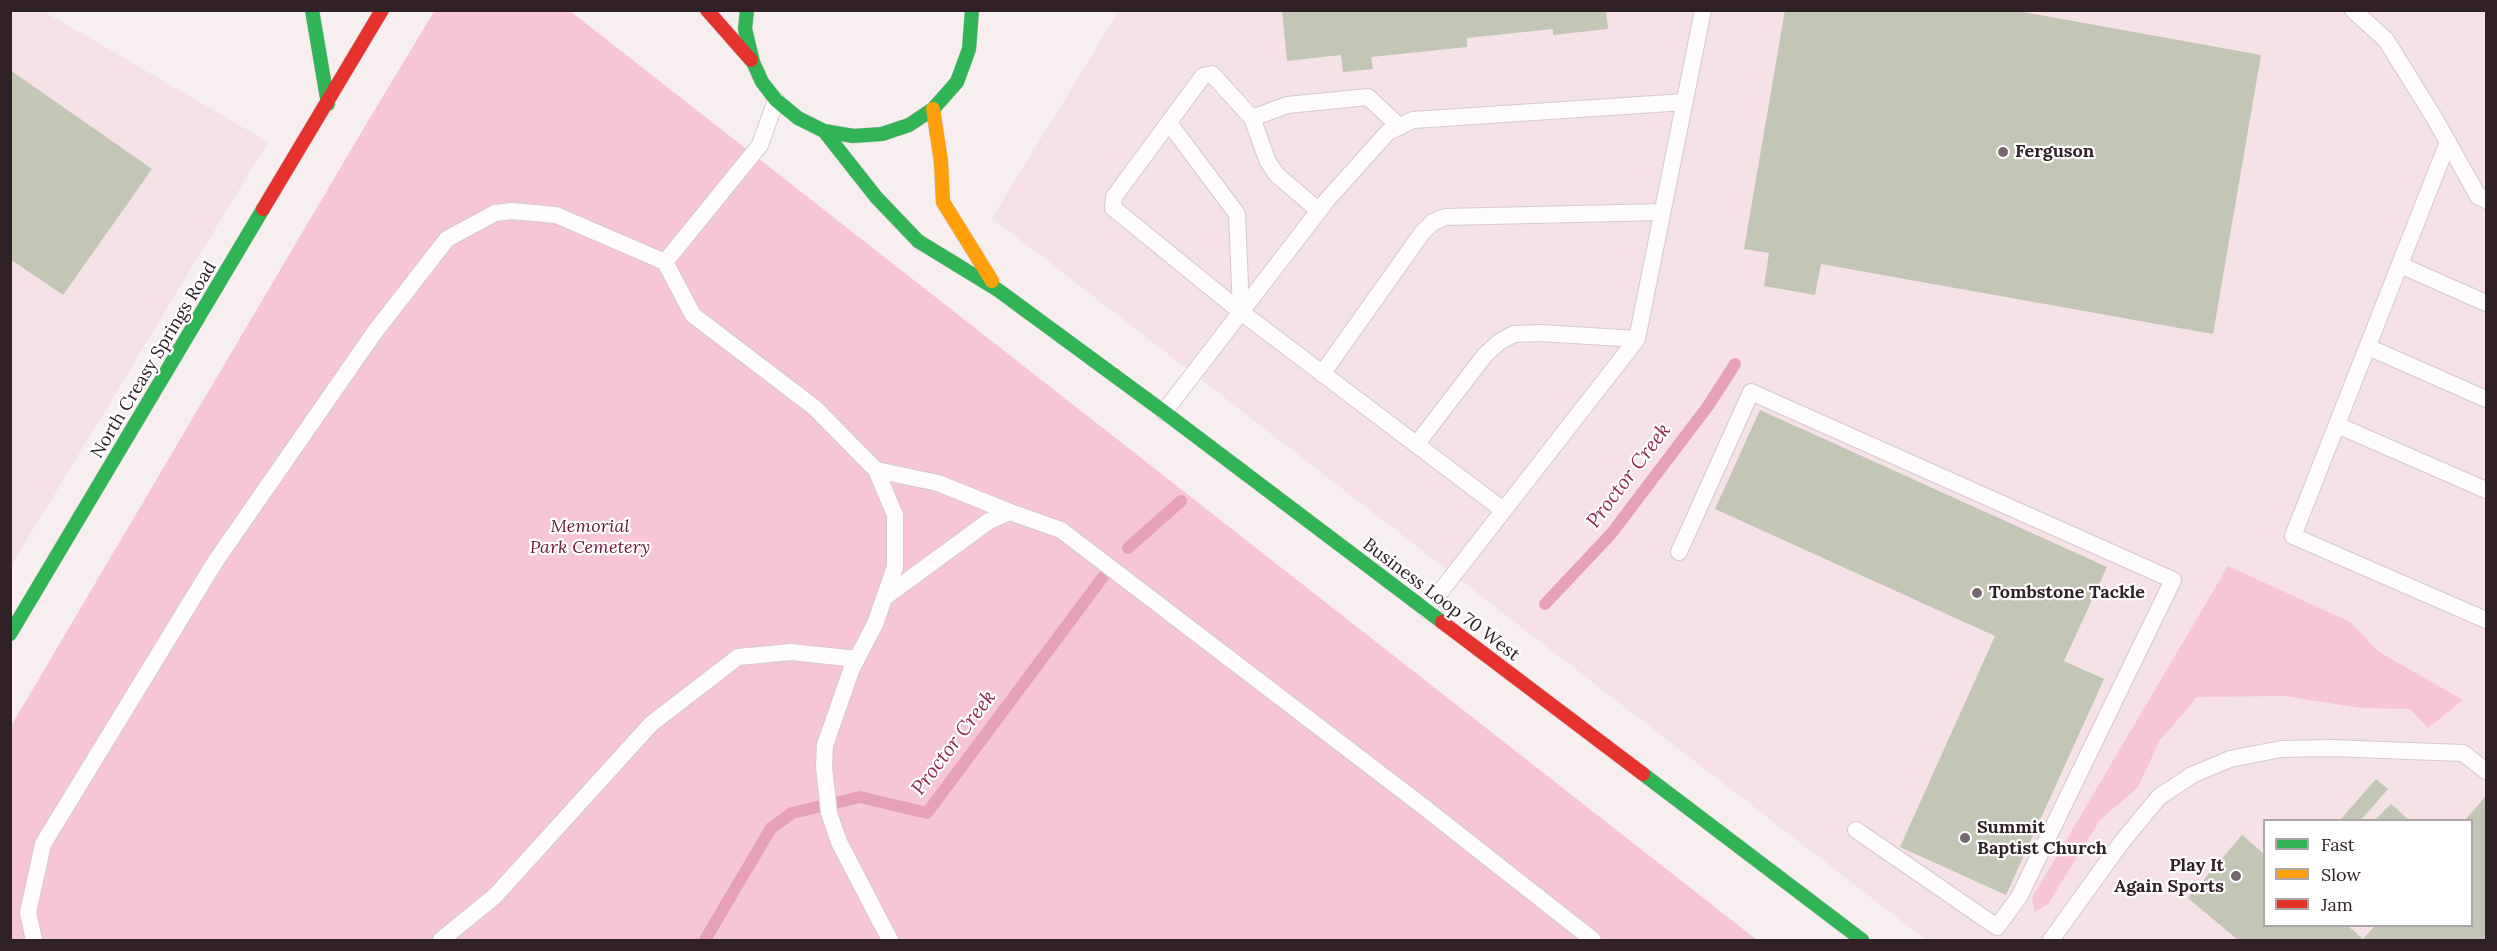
<!DOCTYPE html>
<style>
body{margin:0}
#map{position:relative;width:2497px;height:951px;overflow:hidden;background:#f7eef0;font-family:Lora,serif}
canvas{display:block}
.frame{position:absolute;inset:0;border:12px solid #302126;pointer-events:none}
.legend{position:absolute;left:2263px;top:819px;width:210px;height:108px;box-sizing:border-box;background:#fff;border:2px solid #aca6a8;margin:0;padding:8px 10px;list-style:none;font-size:18px;color:#302126}
.legend li{display:flex;align-items:center;gap:12px;height:30px}
.legend b{width:30px;border:2px solid #aca6a8}
</style>
<div id="map">
<canvas width="2497" height="951"></canvas>
<div class="frame"></div>
<ul class="legend">
<li><b style="height:8px;background:#30b455"></b>Fast</li>
<li><b style="height:8px;background:#ff9f0a"></b>Slow</li>
<li><b style="height:8px;background:#e5322d"></b>Jam</li>
</ul>
</div>
<script>
const ctx = document.querySelector('canvas').getContext('2d');
ctx.lineJoin = 'round';
function fillPath(path, color) { ctx.fillStyle = color; ctx.fill(path, 'evenodd'); }
const poly = rows => new Path2D(rows.map(r => 'M' + r).join(''));
function trace(path, color, width, dash) { ctx.strokeStyle = color; ctx.lineWidth = width; ctx.lineCap = dash ? 'butt' : 'round'; ctx.setLineDash(dash || []); ctx.stroke(path); }
function drawText(font, color, halo, rows, align = 'center') {
  ctx.font = font + ' Lora,serif'; ctx.lineWidth = 4.5; ctx.setLineDash([]); ctx.textBaseline = 'middle'; ctx.strokeStyle = halo; ctx.fillStyle = color; for (const [text, x, y, turn = 0] of rows) {
    ctx.save(); ctx.translate(x, y); ctx.rotate((+turn || 0) * Math.PI / 180); ctx.textAlign = isNaN(turn) ? turn : align; if (halo) ctx.strokeText(text, 0, 0); ctx.fillText(text, 0, 0); ctx.restore();
  }
}
fillPath(poly([
 [11,11,43,11,268,142,11,566],
 [1119,11,2486,11,2486,940,1926,940,992,218],
 [2264,820,2472,820,2472,926,2264,926]
]), '#f5e1e6');
fillPath(poly([
 [435,10,570,11,1757,940,11,940,11,726,368,121],
 [2228,566,2350,622,2379,652,2463,700,2428,728,2410,709,2361,708,2284,696,2197,697,2160,740,2138,787,2100,820,2048,904,2035,912,2032,898]
]), '#f6c6d5');
trace(poly([
 [1128,548,1181,501],
 [1545,604,1611,534,1708,406,1735,364],
 [705,940,771,828,792,813,860,797,927,813,1103,577]
]), '#e6a1b8', 12);
fillPath(poly([
 [1282,10,1606,10,1608,29,1553,35,1553,29,1467,38,1467,47,1371,57,1373,69,1343,72,1341,55,1287,61],
 [1785,10,2012,10,2261,55,2213,334,1821,264,1815,295,1764,286,1769,253,1744,249],
 [10,70,152,169,63,295,10,259],
 [1760,410,2107,567,2064,661,2104,679,2006,895,1900,847,1995,636,1715,509],
 [2376,779,2388,789,2361,820,2340,820],
 [2486,796,2486,940,2238,940,2188,898,2242,835,2264,854,2264,926,2348,926,2363,939,2375,926,2472,926,2472,820,2465,820],
 [2391,804,2409,820,2375,820]
]), '#c3c5b5');
const lane = poly([
 [2353,10,2386,40,2435,119,2478,196,2486,200],
 [1252,118,1287,105,1368,97,1400,127],
 [1169,123,1237,214,1241,312],
 [2448,142,2293,536,2486,620],
 [1319,211,1277,175,1268,162,1252,118,1212,74,1203,76,1122,186,1114,197,1113,208,1241,312,1503,510],
 [665,262,760,145,776,100],
 [2400,265,2486,303],
 [2368,347,2486,399],
 [1322,374,1422,233,1433,222,1445,217,1662,212],
 [1164,412,1327,200,1388,132,1413,120,1685,102],
 [2337,425,2486,490],
 [1416,445,1485,355,1499,342,1514,334,1541,333,1637,339],
 [876,470,938,483,1010,512],
 [1679,552,1751,392,2173,580,2019,897,1997,927,1856,830],
 [885,597,989,521,1010,512,1061,530,1420,804,1593,940],
 [1426,610,1637,339,1703,10],
 [34,940,28,913,43,844,215,562,374,333,447,239,495,213,512,211,556,215,665,262,693,315,815,408,876,470,895,515,895,567,875,624,852,668,825,745,824,767,829,813,839,842,890,940],
 [441,940,495,896,651,724,738,657,791,652,857,659],
 [2051,940,2121,843,2159,797,2192,775,2230,759,2281,749,2330,748,2463,753,2486,771]
]);
const fast = poly([
 [312,10,328,104],
 [747,10,745,29,753,62,762,82,776,100,798,118,824,131,853,136,882,134,909,125,933,109,957,82,969,49,972,10],
 [824,131,876,197,918,241,998,290,1164,412,1442,622],
 [10,634,263,209],
 [1643,774,1862,940]
]);
const slow = poly([
 [933,109,941,162,943,202,992,281]
]);
const jam = poly([
 [707,10,751,60],
 [263,209,382,10],
 [1442,622,1643,774]
]);
trace(lane, '#d5cacd', 18);
trace(fast, '#d5cacd', 15);
trace(slow, '#d5cacd', 15);
trace(jam, '#d5cacd', 15);
trace(lane, '#fefcfd', 16);
trace(fast, '#30b455', 14);
trace(slow, '#ff9f0a', 14);
trace(jam, '#e5322d', 14);
for (const [x, y, r, color] of [
 [2003,152,6,"#76696d"],
 [1977,593,6,"#76696d"],
 [1965,838,6,"#76696d"],
 [2236,876,6,"#76696d"]
]) { const dot = new Path2D(); dot.arc(x, y, r, 0, 2 * Math.PI); ctx.fillStyle = color; ctx.fill(dot); trace(dot, '#fff', 2); }
drawText('bold 18px', '#302126', '#fff', [
 ["Ferguson",2015,152],
 ["Tombstone Tackle",1989,593],
 ["Summit",1977,828],
 ["Baptist Church",1977,849],
 ["Play It",2224,866,"right"],
 ["Again Sports",2224,887,"right"]
], 'left');
drawText('18px', '#302126', '#fff', [
 ["North Creasy Springs Road",154,360,-59],
 ["Business Loop 70 West",1441,600,37]
]);
drawText('italic 18px', '#6b163b', '#fff', [
 ["Memorial",590,527],
 ["Park Cemetery",590,548]
]);
drawText('italic 20px', '#952656', '#fff', [
 ["Proctor Creek",1629,476,-53],
 ["Proctor Creek",954,743,-53]
]);
</script>
